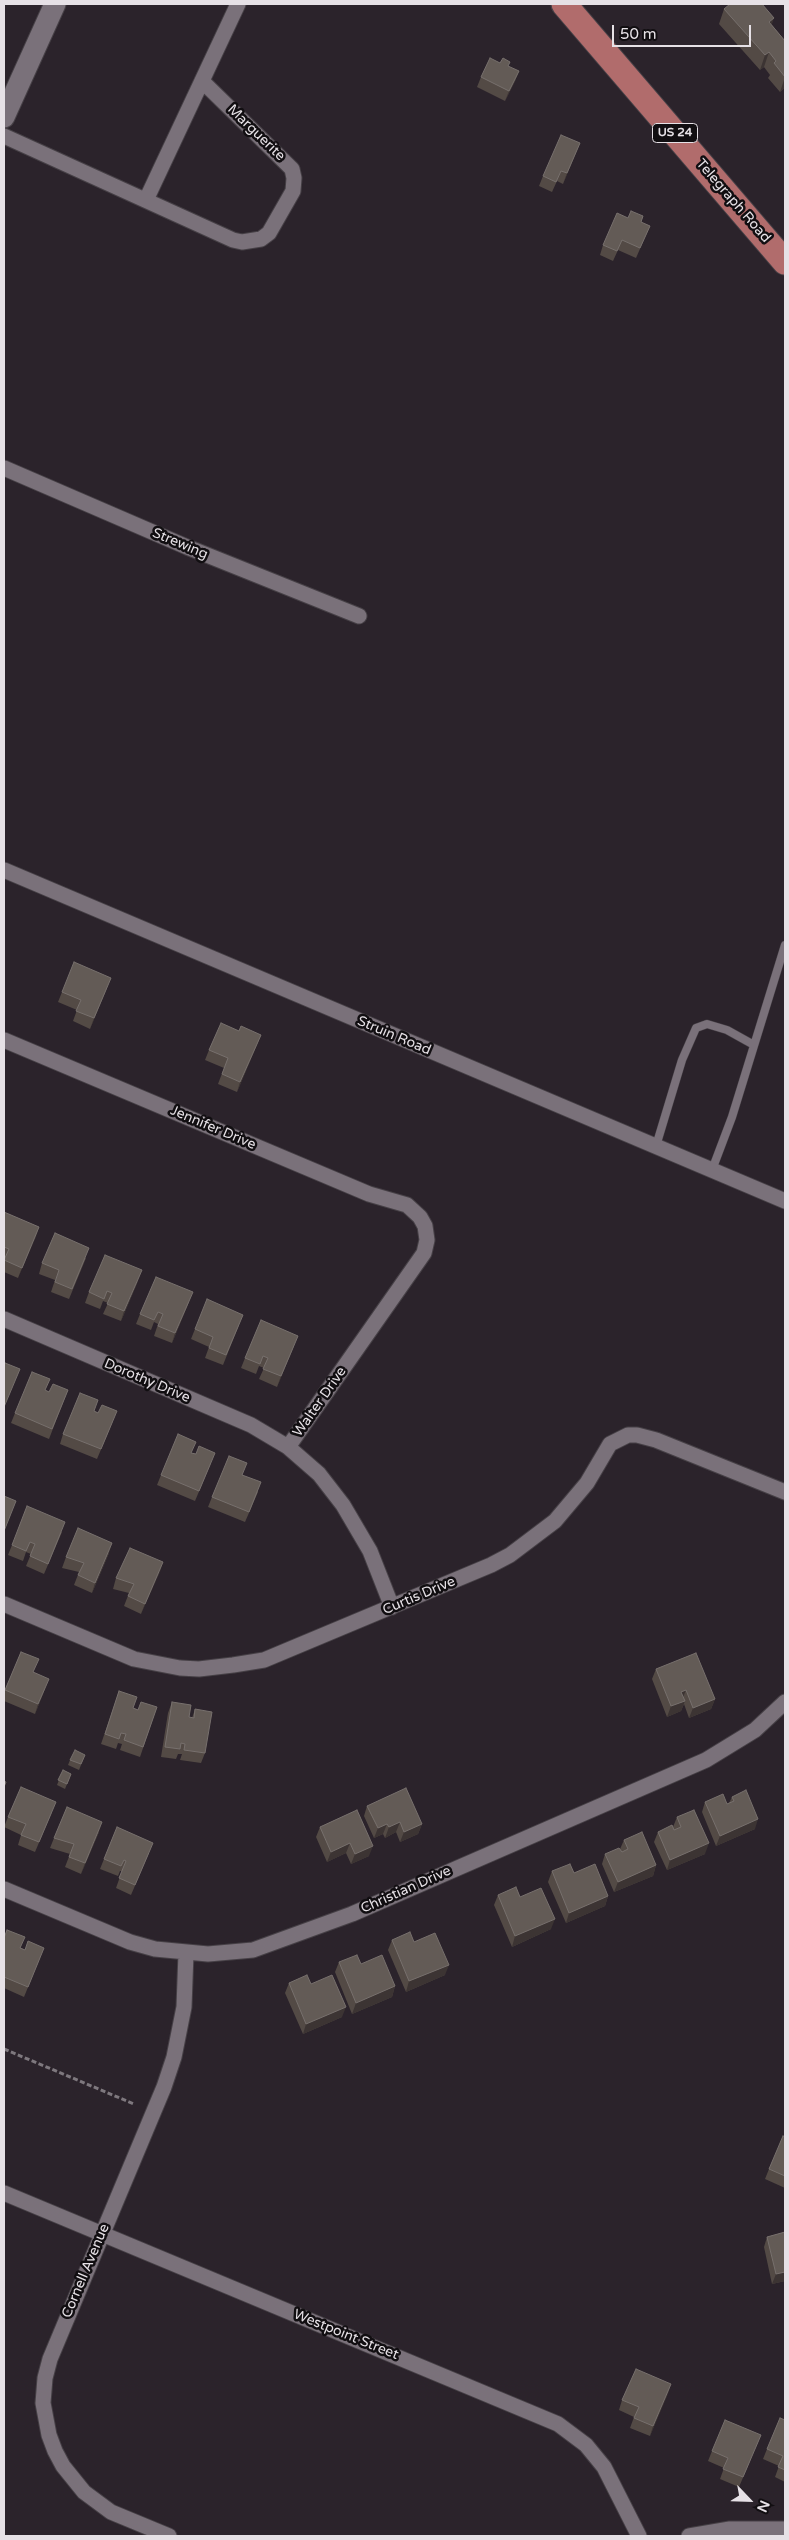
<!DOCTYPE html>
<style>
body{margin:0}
#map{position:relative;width:789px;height:2540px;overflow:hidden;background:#2b232b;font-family:"Varela Round",sans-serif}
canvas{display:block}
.frame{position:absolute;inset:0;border:5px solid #e6e1e6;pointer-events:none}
.north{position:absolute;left:724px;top:2475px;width:50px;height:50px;-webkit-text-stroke:4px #110e11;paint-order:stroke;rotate:114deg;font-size:14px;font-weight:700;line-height:20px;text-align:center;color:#e6e1e6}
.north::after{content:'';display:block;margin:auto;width:18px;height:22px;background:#e6e1e6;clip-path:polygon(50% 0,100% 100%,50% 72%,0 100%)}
.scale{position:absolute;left:612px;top:25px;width:139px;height:22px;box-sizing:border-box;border:2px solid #e6e1e6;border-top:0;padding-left:6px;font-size:15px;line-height:18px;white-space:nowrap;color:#e6e1e6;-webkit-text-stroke:4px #110e11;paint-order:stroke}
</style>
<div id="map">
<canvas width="789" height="2540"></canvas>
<div class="frame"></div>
<div class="north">N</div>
<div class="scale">50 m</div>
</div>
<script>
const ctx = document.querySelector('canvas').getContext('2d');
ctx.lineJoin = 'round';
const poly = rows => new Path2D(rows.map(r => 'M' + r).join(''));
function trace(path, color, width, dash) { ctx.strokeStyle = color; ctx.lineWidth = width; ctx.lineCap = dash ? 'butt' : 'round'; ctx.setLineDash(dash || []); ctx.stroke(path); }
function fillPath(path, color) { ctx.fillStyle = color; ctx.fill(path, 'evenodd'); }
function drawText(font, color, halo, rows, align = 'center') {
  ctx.font = font + ' "Varela Round",sans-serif'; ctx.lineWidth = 5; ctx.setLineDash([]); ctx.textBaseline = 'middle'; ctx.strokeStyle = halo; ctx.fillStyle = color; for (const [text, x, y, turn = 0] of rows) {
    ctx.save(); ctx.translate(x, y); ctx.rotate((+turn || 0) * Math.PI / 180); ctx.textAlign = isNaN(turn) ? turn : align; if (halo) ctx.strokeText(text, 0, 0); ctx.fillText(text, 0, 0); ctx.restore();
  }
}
const service = poly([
 [656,1146,682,1060,696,1028,707,1024,727,1030,754,1045],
 [712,1170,732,1117,785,945]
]);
const minor = poly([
 [4,136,233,240,242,242,261,239,269,233,293,191,294,178,292,169,202,81],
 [146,200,238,4],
 [4,468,187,547,359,616],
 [4,870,785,1201],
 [4,1040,369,1194,407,1205,420,1217,425,1226,427,1240,424,1253,288,1447],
 [4,1319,251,1425,288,1447,319,1474,343,1505,370,1551,392,1607],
 [4,1604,134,1659,180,1668,199,1669,233,1665,264,1660,491,1565,510,1555,555,1521,587,1483,610,1444,628,1435,637,1435,656,1440,785,1492],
 [4,1889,130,1942,155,1949,208,1954,253,1950,352,1914,706,1760,755,1730,785,1702],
 [4,2193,558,2424,586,2445,604,2467,639,2536],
 [169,2536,111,2512,84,2492,63,2466,55,2451,49,2435,43,2403,45,2378,50,2359,164,2087,174,2057,184,2007,186,1953],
 [689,2536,730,2529,785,2529]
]);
const secondary = poly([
 [4,117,55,4]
]);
const primary = poly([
 [564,4,785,262]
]);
trace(service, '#464046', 9);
trace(minor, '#464046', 17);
trace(secondary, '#464046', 23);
trace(primary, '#464046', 27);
trace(poly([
 [4,2049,134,2104]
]), '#7e787e', 3, [5, 2.5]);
trace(service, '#7a717a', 8);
trace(minor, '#7a717a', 15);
trace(secondary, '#7a717a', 21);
trace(primary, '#b16c6c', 25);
fillPath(poly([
 [724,9,772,25,785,41,785,87,780,92,768,78,770,75,764,67,760,70,719,24],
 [519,71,515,81,505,101,477,87,481,77],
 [580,143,563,184,557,181,552,192,539,186,543,176],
 [643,216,641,222,650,226,636,258,618,250,613,261,600,255,603,245,628,218],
 [107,988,90,1029,73,1021,77,1010,58,1002,62,992],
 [239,1031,261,1035,237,1092,218,1084,224,1068,205,1060,209,1050],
 [4,1212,39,1227,18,1278,4,1272,4,1262,5,1259,4,1259],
 [86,1258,69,1299,51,1292,55,1280,39,1274,42,1263],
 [138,1281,121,1321,103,1314,108,1303,103,1301,100,1309,85,1303,89,1292],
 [189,1302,172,1343,154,1336,158,1324,154,1322,151,1330,136,1324,140,1314],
 [239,1325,223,1365,205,1358,209,1347,191,1339,195,1329],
 [294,1346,277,1387,259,1379,264,1368,259,1366,256,1374,241,1368,245,1358],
 [68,1390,49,1439,11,1423,15,1413,46,1391,49,1392],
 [94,1411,113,1421,97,1459,60,1444,63,1434],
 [192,1453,211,1463,195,1501,157,1485,161,1475],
 [242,1475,258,1492,245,1522,208,1507,212,1497],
 [62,1532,44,1574,26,1566,31,1554,26,1552,23,1561,8,1555,12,1545],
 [109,1553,92,1593,74,1585,79,1572,62,1568,66,1557],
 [163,1562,141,1614,124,1606,129,1593,113,1589,116,1578],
 [21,1652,34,1673,45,1689,35,1714,4,1701,4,1693],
 [656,1669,715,1699,711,1709,689,1718,684,1704,681,1711,667,1717,652,1679],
 [119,1691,133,1708,138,1710,157,1707,140,1757,120,1750,122,1744,118,1743,116,1749,101,1744],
 [172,1702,189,1717,192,1718,195,1709,205,1753,201,1763,180,1760,182,1754,178,1754,176,1759,161,1757,168,1713],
 [85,1755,79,1770,68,1765,70,1760],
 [63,1770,71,1774,65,1789,57,1785],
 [732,1797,755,1829,716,1846,702,1812,705,1802,727,1804,729,1803],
 [367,1806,422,1824,418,1834,400,1842,396,1832,385,1838,383,1834,374,1838,364,1816],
 [357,1810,369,1856,351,1864,346,1853,327,1862,316,1837,320,1827],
 [52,1812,35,1852,18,1845,21,1835,4,1827,8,1817],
 [677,1817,705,1854,667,1870,654,1842,658,1832,673,1827],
 [99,1832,81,1874,65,1867,70,1854,50,1848,54,1838],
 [624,1840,656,1865,653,1876,614,1892,602,1864,605,1854,620,1849],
 [149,1853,131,1895,116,1888,122,1871,120,1871,118,1876,100,1869,104,1859],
 [552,1871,574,1873,608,1896,605,1906,566,1923,548,1882],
 [498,1895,551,1929,512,1947,494,1905],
 [4,1938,25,1950,44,1948,24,1997,4,1988],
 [392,1940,414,1942,445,1975,406,1992,388,1950],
 [339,1962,361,1964,395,1986,392,1997,352,2014,335,1972],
 [289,1983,311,1984,342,2017,303,2034,285,1993],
 [785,2137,785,2188,765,2179,769,2169],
 [785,2232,785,2281,772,2284,764,2247,767,2237],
 [671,2384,650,2436,630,2428,634,2417,619,2410,622,2400],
 [785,2420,785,2482,775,2477,779,2466,763,2459,767,2449],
 [761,2435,739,2487,720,2479,724,2468,708,2461,712,2451]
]), '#534a45');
fillPath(poly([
 [774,18,769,33,769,22],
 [769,52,764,67,760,70,765,55],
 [519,71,515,81,505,101,509,91],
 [785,77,785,87,780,92],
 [580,143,576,153,563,184,567,173],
 [111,978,107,988,90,1029,94,1018],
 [261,1035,257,1045,237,1092,240,1082],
 [39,1227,36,1237,18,1278,22,1268],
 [142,1270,138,1281,121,1321,124,1311],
 [193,1292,189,1302,172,1343,175,1333],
 [298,1336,294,1346,277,1387,281,1376],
 [112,1543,109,1553,92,1593,95,1583],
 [163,1562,160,1572,141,1614,145,1604],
 [49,1679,35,1714,38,1704],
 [686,1690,682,1700,681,1692],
 [715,1699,711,1709,689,1718,693,1708],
 [685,1701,681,1711,667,1717,671,1706],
 [758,1819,755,1829,716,1846,720,1836],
 [102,1822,99,1832,81,1874,85,1863],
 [400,1822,396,1832,385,1838,389,1827],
 [387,1824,383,1834,374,1838,378,1828],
 [422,1824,418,1834,400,1842,404,1832],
 [350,1843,346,1853,327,1862,331,1852],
 [709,1843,705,1854,667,1870,670,1860],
 [373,1846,369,1856,351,1864,355,1854],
 [656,1865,653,1876,614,1892,618,1882],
 [608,1896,605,1906,566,1923,569,1913],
 [555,1919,551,1929,512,1947,515,1936],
 [449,1965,445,1975,406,1992,409,1981],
 [395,1986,392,1997,352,2014,356,2003],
 [346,2007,342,2017,303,2034,306,2024],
 [785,2272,785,2281,772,2284,776,2274],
 [671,2384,668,2394,650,2436,653,2426]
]), '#3c3433');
const building = poly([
 [730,4,762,4,774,18,769,22,785,41,785,77,774,63,776,61,769,52,765,55,724,9,730,4],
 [490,58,500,63,503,58,510,62,508,66,519,71,509,91,481,77,490,58],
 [561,135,580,143,567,173,561,171,556,182,543,176,561,135],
 [631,211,643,216,641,222,650,226,640,248,622,240,617,251,603,245,617,213,628,218,631,211],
 [74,962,111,978,94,1018,76,1011,81,1000,62,992,74,962],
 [221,1023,239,1031,241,1026,261,1035,240,1082,222,1074,228,1058,209,1050,221,1023],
 [4,1212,39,1227,22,1268,4,1260,9,1249,4,1247,4,1248,4,1212],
 [55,1233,89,1248,72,1289,55,1282,59,1270,42,1263,55,1233],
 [105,1255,142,1270,124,1311,107,1304,112,1293,107,1291,104,1299,89,1292,105,1255],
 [156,1277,193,1292,175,1333,158,1326,163,1314,158,1312,154,1320,140,1314,156,1277],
 [207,1299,243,1315,226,1355,209,1348,213,1337,195,1329,207,1299],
 [261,1320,298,1336,281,1376,263,1369,268,1358,263,1356,260,1364,245,1358,261,1320],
 [5,1363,20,1369,4,1407,4,1365,5,1363],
 [32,1372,50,1379,45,1390,49,1392,53,1384,68,1390,52,1429,15,1413,32,1372],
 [80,1393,98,1400,94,1411,98,1413,102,1405,117,1411,101,1449,63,1434,80,1393],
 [178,1434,196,1442,191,1453,196,1454,199,1446,215,1453,199,1491,161,1475,178,1434],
 [229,1456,247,1463,242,1475,261,1482,249,1512,212,1497,229,1456],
 [4,1496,16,1501,4,1531,4,1496],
 [27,1506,65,1522,48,1564,30,1556,35,1544,30,1542,26,1551,12,1545,27,1506],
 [78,1528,112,1543,95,1583,78,1575,84,1563,66,1557,78,1528],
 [130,1548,163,1562,145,1604,128,1596,134,1584,116,1578,130,1548],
 [21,1652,39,1659,33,1672,49,1679,38,1704,5,1690,21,1652],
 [696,1653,715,1699,693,1708,686,1690,681,1692,685,1701,671,1706,656,1669,696,1653],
 [119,1691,137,1697,133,1708,138,1710,141,1702,157,1707,143,1747,124,1740,126,1734,121,1733,119,1739,105,1734,119,1691],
 [172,1702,191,1705,189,1717,194,1718,195,1709,212,1712,205,1753,184,1750,185,1744,181,1743,180,1749,165,1747,172,1702],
 [75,1750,85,1755,81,1764,70,1760,75,1750],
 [63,1770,71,1774,67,1784,58,1780,63,1770],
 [4,1781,6,1782,4,1787,4,1781],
 [21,1787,56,1802,39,1842,21,1835,26,1824,8,1817,21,1787],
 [406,1788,422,1824,404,1832,400,1822,389,1827,387,1824,378,1828,367,1806,406,1788],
 [746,1790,758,1819,720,1836,705,1802,723,1794,727,1804,734,1801,732,1797,746,1790],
 [67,1807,102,1822,85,1863,69,1857,74,1844,54,1838,67,1807],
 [357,1810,373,1846,355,1854,350,1843,331,1852,320,1827,357,1810],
 [694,1810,709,1843,670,1860,658,1832,672,1825,674,1830,681,1827,677,1817,694,1810],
 [117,1827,153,1843,135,1885,119,1878,126,1861,124,1860,121,1866,104,1859,117,1827],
 [642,1832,656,1865,618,1882,605,1854,619,1848,622,1852,628,1849,624,1840,642,1832],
 [570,1864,574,1873,595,1864,608,1896,569,1913,552,1871,570,1864],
 [516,1887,520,1897,541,1888,555,1919,515,1936,498,1895,516,1887],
 [7,1930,25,1937,20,1948,25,1950,28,1941,44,1948,28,1987,4,1977,4,1938,7,1930],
 [410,1932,414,1942,435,1933,449,1965,409,1981,392,1940,410,1932],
 [357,1955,361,1964,382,1955,395,1986,356,2003,339,1962,357,1955],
 [307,1975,311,1984,332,1975,346,2007,306,2024,289,1983,307,1975],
 [783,2136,785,2137,785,2176,769,2169,783,2136],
 [785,2232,785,2272,776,2274,767,2237,785,2232],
 [636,2369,671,2384,653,2426,634,2418,639,2407,622,2400,636,2369],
 [780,2418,785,2420,785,2470,778,2467,783,2456,767,2449,780,2418],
 [725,2420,761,2435,743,2477,723,2469,728,2458,712,2451,725,2420]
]);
fillPath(building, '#635b56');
trace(building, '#77706d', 1);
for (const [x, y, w] of [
 [675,133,45]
]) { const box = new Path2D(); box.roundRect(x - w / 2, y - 9.5, w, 19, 4); ctx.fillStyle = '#110e11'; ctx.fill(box); trace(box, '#e6e1e6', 1); }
drawText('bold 12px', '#e6e1e6', null, [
 ["US 24",675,133]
]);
drawText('14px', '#e6e1e6', '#110e11', [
 ["Marguerite",256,133,44],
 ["Telegraph Road",733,201,49],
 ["Strewing",180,544,23],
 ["Struin Road",394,1036,23],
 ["Jennifer Drive",213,1128,23],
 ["Dorothy Drive",147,1381,23],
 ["Walter Drive",320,1402,-55],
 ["Curtis Drive",419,1596,-23],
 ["Christian Drive",406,1890,-24],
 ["Cornell Avenue",86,2271,-67],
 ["Westpoint Street",346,2335,22]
]);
</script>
